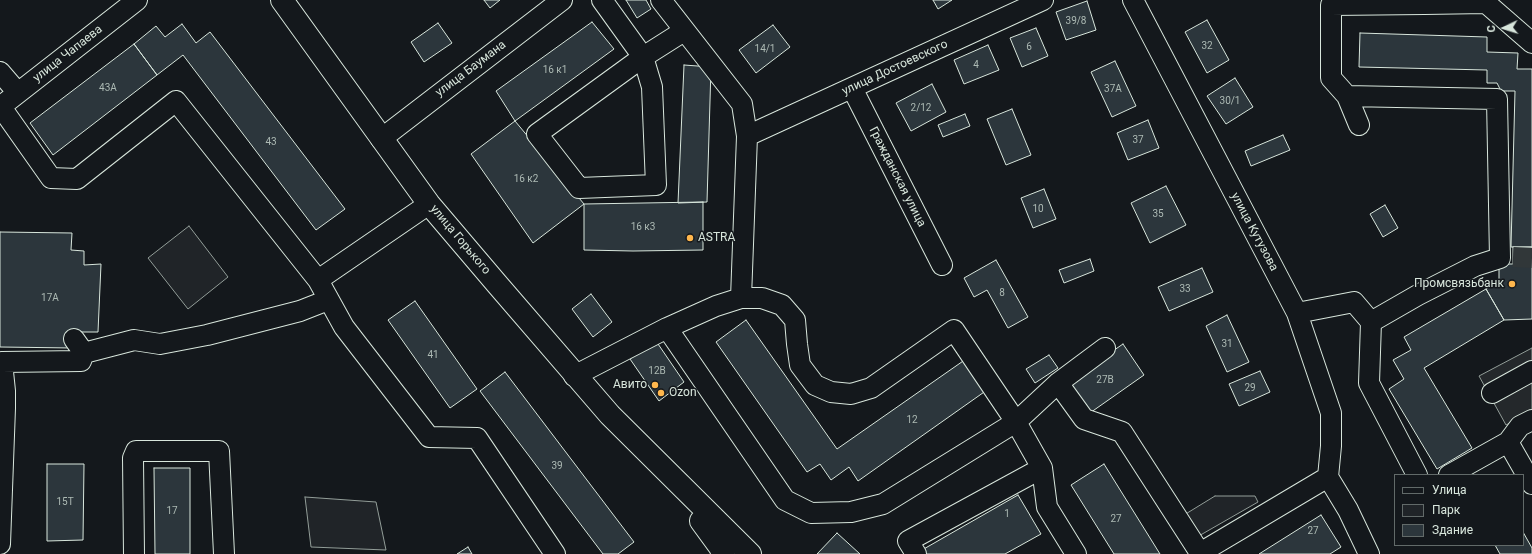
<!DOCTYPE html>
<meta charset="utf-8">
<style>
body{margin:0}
#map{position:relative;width:1532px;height:554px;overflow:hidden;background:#14181c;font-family:Roboto,sans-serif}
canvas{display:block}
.legend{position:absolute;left:1394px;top:474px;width:130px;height:72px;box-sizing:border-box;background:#14181c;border:1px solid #626a69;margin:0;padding:5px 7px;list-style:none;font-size:12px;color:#d8e6dc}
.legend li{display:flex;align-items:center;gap:8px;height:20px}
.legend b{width:20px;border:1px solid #626a69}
.north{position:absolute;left:1484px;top:8px;width:40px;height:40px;-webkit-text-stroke:3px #14181c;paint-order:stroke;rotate:266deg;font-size:11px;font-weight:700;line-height:16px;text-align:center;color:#d8e6dc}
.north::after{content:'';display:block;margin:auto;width:14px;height:18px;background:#d8e6dc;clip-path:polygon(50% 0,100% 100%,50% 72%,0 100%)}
</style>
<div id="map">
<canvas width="1532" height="554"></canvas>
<ul class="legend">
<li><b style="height:5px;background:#14181c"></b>Улица</li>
<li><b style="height:11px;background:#202428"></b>Парк</li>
<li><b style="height:11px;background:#2c363c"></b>Здание</li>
</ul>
<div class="north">С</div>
</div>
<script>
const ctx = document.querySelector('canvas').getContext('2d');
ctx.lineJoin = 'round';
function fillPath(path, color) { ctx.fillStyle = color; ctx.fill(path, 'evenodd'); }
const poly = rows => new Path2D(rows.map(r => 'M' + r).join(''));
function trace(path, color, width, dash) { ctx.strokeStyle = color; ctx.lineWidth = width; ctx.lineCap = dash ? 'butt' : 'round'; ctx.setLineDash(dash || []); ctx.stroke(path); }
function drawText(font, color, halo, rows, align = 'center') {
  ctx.font = font + ' Roboto,sans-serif'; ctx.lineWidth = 3; ctx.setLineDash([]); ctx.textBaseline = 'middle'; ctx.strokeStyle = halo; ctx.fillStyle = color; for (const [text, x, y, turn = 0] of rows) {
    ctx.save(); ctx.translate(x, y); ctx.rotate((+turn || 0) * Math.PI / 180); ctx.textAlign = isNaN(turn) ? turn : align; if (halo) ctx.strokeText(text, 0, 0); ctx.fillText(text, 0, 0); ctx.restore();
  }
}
const green = poly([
 [189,226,228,277,188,309,148,258,189,226],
 [1215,496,1255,496,1258,502,1197,537,1184,515,1215,496],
 [305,497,376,502,386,550,311,547,305,497]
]);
fillPath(green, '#202428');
trace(green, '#939e99', 1);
const parking = poly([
 [1532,348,1532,411,1506,425,1479,376,1532,348]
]);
fillPath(parking, '#24282b');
trace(parking, '#939e99', 1);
const building = poly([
 [484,0,500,0,490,8,484,0],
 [626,0,646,0,651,9,637,18,626,0],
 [933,0,952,0,938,9,933,0],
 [1087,1,1096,30,1066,40,1056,12,1087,1],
 [1207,20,1229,60,1207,73,1185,32,1207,20],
 [592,22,614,49,515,121,496,91,592,22],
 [438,23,452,43,424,62,411,42,438,23],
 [182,24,196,43,210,32,345,209,316,230,183,55,157,75,134,44,156,26,165,37,182,24],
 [773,25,790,47,756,73,739,50,773,25],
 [1036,28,1048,56,1022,67,1010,38,1036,28],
 [1360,33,1487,37,1487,52,1518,53,1517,69,1532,69,1532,247,1511,247,1515,91,1501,91,1497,83,1487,83,1487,70,1359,67,1360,33],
 [134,44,157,75,53,155,30,123,134,44],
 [988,45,999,70,964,84,954,60,988,45],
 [1115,61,1136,106,1112,117,1091,72,1115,61],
 [684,65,711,67,707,202,678,203,684,65],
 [1235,78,1253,107,1226,124,1207,96,1235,78],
 [932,84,946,112,911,131,896,103,932,84],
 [1012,109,1031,155,1006,165,987,119,1012,109],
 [965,114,970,126,943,137,938,125,965,114],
 [1148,120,1159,148,1128,160,1117,133,1148,120],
 [515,121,584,204,533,243,471,154,515,121],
 [1283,135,1290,150,1251,166,1245,151,1283,135],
 [1166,186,1186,225,1150,243,1131,203,1166,186],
 [1044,189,1056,219,1033,228,1021,198,1044,189],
 [703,202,703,250,633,251,584,250,584,204,703,202],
 [1385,205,1398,228,1383,237,1370,214,1385,205],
 [0,232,72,233,71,250,84,251,84,265,101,264,98,332,72,332,73,348,0,347,0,232],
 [1513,247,1532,247,1532,319,1504,320,1486,289,1499,279,1499,264,1513,264,1513,247],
 [1090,259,1094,271,1064,283,1059,270,1090,259],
 [996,260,1028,317,1008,328,987,290,974,297,964,278,996,260],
 [1202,268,1213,292,1169,311,1158,287,1202,268],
 [1486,289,1504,320,1424,368,1472,448,1437,469,1389,389,1404,379,1393,360,1411,350,1404,337,1486,289],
 [591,294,612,322,593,337,572,309,591,294],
 [415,301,477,389,450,408,388,320,415,301],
 [1227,315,1249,362,1227,372,1206,326,1227,315],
 [746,320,837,449,966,359,987,390,858,481,849,467,831,480,820,464,807,472,716,342,746,320],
 [656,341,684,382,659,401,630,359,656,341],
 [1123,344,1144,375,1087,415,1065,384,1123,344],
 [1049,355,1058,368,1035,383,1026,369,1049,355],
 [1260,371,1270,392,1239,406,1229,384,1260,371],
 [505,372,634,542,618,554,603,554,480,391,505,372],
 [47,464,84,464,83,540,47,541,47,464],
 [1104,464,1160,554,1114,554,1071,485,1104,464],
 [154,468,190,468,190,554,155,554,154,468],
 [1018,495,1041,534,1005,554,924,554,922,550,1018,495],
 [1321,515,1341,547,1330,554,1259,554,1321,515],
 [1523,532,1532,548,1532,554,1500,554,1495,545,1523,545,1523,532],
 [837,533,860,554,817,554,837,533],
 [468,547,472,554,457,554,468,547]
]);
fillPath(building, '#2c363c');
trace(building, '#d8e6dc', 1);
trace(poly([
 [1513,257,1532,258]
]), '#313739', 20, [20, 10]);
const minor = poly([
 [602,0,643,57,537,134,579,188,656,185,652,87,643,57,684,31],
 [661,0,742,104,747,136,741,298],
 [1133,0,1297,313,1331,413,1331,446,1328,477],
 [1424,0,1424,4,1486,3,1532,43],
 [0,72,18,93],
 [852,88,942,265],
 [1347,96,1359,125],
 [0,107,137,0],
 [1,107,51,178,77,179,176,101,318,280],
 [747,136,1043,0],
 [381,139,562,0],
 [429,204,318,280,344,327,429,437,477,438,555,554],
 [1297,313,1354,302,1371,322],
 [667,328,716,306,741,298,762,298,782,305,795,320,797,344,800,365,815,385,831,392,851,394,871,388,954,330,1016,422,1058,383,1105,348],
 [74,339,84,353],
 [84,353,134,340,160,344,207,335,300,311,328,300],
 [574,376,667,328,785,500,811,513,851,512,883,504,1016,422,1042,468,1047,507,1076,554],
 [1058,383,1084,419,1122,432,1200,553,1328,477],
 [1492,393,1532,371],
 [1508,442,1532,484],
 [1417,475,1369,383,1371,322,1418,295,1475,266,1500,258,1497,99,1347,96,1331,78,1331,5,1424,4],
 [1449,475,1508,442,1520,426,1532,420],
 [1328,477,1348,510,1369,554],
 [0,544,5,408,5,391,2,362,81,361,84,353],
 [134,554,133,458,136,451,219,451,224,554],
 [916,554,908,541,1042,468]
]);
const major = poly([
 [282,0,429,204,497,284,610,415,750,554],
 [701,521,720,547,723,554]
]);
trace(minor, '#d8e6dc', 22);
trace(major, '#d8e6dc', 24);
trace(minor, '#14181c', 20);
trace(major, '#14181c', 22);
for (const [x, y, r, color] of [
 [690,238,4,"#ffb74d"],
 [1512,284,4,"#ffb74d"],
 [655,385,4,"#ffb74d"],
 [661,393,4,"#ffb74d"]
]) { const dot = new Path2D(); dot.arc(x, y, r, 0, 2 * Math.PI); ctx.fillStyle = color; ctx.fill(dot); trace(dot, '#14181c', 1.5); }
drawText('10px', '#adbab4', null, [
 ["39/8",1076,21],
 ["32",1207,46],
 ["6",1029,47],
 ["14/1",765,49],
 ["4",976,65],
 ["16 к1",555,70],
 ["43А",108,88],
 ["37А",1113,89],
 ["30/1",1230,101],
 ["2/12",921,108],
 ["37",1138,140],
 ["43",271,142],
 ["16 к2",526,179],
 ["10",1038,209],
 ["35",1158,214],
 ["16 к3",643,227],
 ["33",1185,289],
 ["8",1002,293],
 ["17А",50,298],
 ["31",1227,344],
 ["41",433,355],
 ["12В",657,371],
 ["27В",1105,380],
 ["29",1250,388],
 ["12",912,420],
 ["39",557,466],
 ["15Т",65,502],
 ["17",172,511],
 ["1",1007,514],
 ["27",1116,519],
 ["27",1313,531]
]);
drawText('12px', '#d8e6dc', '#14181c', [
 ["улица Чапаева",68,54,-38],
 ["улица Достоевского",895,68,-25],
 ["улица Баумана",471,69,-37],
 ["Гражданская улица",897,177,63],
 ["улица Кутузова",1254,232,62],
 ["улица Горького",460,240,50]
]);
drawText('12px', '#d8e6dc', '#14181c', [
 ["ASTRA",698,238],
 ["Промсвязьбанк",1504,284,"right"],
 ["Авито",647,385,"right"],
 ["Ozon",669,393]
], 'left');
</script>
